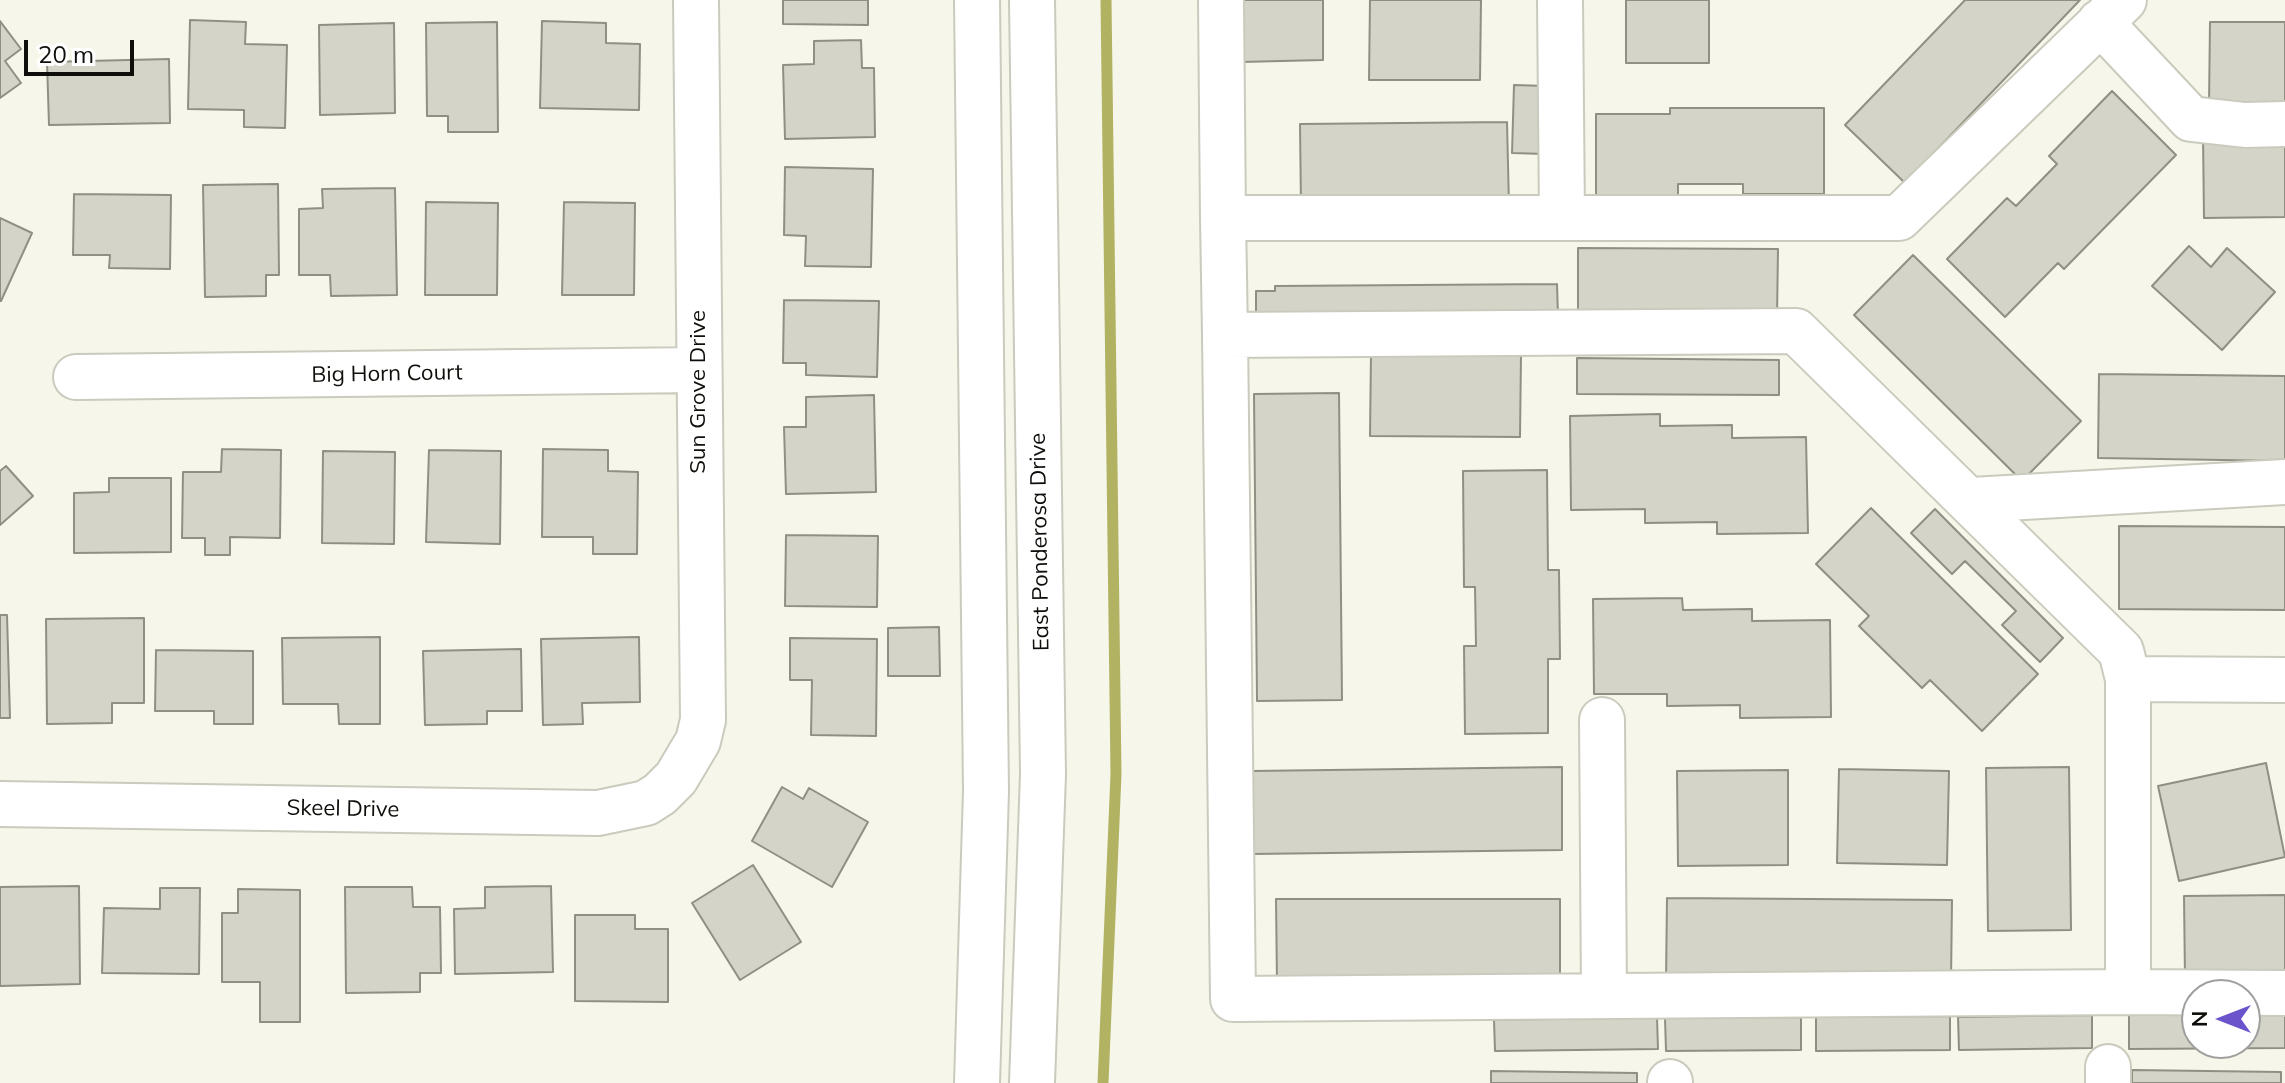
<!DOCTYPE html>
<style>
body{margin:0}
#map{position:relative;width:2285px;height:1083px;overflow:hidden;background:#f6f7ea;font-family:Mulish,sans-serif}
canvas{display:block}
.north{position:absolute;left:2181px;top:979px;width:80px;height:80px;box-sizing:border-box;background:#fff;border:2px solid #9f9f9d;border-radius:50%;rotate:270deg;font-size:22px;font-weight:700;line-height:32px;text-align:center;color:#0e0e0a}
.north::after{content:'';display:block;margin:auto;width:28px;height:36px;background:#6b53cc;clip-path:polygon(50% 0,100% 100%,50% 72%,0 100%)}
.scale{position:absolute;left:24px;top:40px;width:110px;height:36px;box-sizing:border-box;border:4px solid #0e0e0a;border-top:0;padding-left:10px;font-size:24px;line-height:28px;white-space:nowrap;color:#0e0e0a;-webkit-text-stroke:6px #fff;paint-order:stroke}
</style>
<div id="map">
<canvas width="2285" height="1083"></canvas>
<div class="north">N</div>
<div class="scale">20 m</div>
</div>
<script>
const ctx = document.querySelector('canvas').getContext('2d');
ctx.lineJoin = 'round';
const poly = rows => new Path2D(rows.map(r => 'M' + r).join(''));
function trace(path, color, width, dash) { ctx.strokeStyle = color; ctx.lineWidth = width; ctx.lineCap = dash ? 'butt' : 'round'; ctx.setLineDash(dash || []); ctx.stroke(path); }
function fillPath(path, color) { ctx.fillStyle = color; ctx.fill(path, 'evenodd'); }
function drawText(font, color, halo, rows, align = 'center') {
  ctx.font = font + ' Mulish,sans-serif'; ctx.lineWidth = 6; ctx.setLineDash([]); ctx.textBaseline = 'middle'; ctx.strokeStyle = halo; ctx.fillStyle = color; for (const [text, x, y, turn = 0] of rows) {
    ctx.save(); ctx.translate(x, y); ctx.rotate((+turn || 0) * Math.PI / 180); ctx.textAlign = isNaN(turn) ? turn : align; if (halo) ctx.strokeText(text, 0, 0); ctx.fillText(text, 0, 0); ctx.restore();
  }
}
trace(poly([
 [1103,1083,1116,774,1106,0]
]), '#b2b263', 11);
const building = poly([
 [783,0,868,0,868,25,783,24,783,0],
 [1239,0,1323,0,1323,60,1240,62,1239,0],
 [1370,0,1481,0,1480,80,1369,80,1370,0],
 [1626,0,1709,0,1709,63,1626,63,1626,0],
 [1965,0,2080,0,1905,183,1845,125,1965,0],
 [190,20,246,22,245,44,287,45,285,128,244,127,244,110,188,109,190,20],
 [0,21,21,49,5,61,21,83,0,98,0,21],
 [542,21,606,23,606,43,640,44,639,110,540,108,542,21],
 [497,22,498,132,448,132,448,116,427,116,426,23,497,22],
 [2210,22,2285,22,2285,105,2209,105,2210,22],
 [394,23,395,113,320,115,319,25,394,23],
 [861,40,862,68,874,68,875,137,785,139,783,65,814,64,814,41,861,40],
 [169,59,170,123,49,125,47,62,169,59],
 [1514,85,1546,86,1545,154,1512,153,1514,85],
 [2112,91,2176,155,2064,269,2058,263,2005,317,1947,259,2007,198,2016,206,2057,164,2049,156,2112,91],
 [1670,108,1824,108,1824,194,1743,194,1743,184,1678,184,1678,196,1596,196,1596,114,1670,114,1670,108],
 [1507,122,1509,206,1301,208,1300,124,1507,122],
 [2285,135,2285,217,2204,218,2203,136,2285,135],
 [785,167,873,169,871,267,805,266,806,236,784,235,785,167],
 [278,184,279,275,266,275,266,296,205,297,203,185,278,184],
 [395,188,397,295,331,296,330,275,299,275,299,209,323,208,322,189,395,188],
 [74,194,171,195,170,269,109,268,110,255,73,255,74,194],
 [426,202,498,203,497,295,425,295,426,202],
 [564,202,635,203,634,295,562,295,564,202],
 [0,218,32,233,1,301,0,301,0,218],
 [2189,246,2211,267,2227,248,2275,292,2222,350,2152,286,2189,246],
 [1578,248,1778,249,1777,318,1578,316,1578,248],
 [1913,255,2081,421,2022,481,1854,315,1913,255],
 [1557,284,1558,316,1256,319,1256,291,1275,291,1275,286,1557,284],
 [784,300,879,301,877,377,806,375,806,363,783,363,784,300],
 [1371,353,1521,354,1520,437,1370,436,1371,353],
 [1577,358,1779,360,1779,395,1577,394,1577,358],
 [2099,374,2285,376,2285,461,2098,458,2099,374],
 [1339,393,1342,700,1257,701,1254,394,1339,393],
 [874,395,876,492,786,494,784,427,806,427,806,397,874,395],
 [1660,414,1660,426,1732,425,1732,438,1806,437,1808,533,1717,534,1717,522,1645,523,1645,509,1571,510,1570,416,1660,414],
 [222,449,281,450,280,538,230,537,230,555,205,555,205,538,182,538,183,472,221,472,222,449],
 [543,449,608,450,608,471,638,472,637,554,593,554,593,537,542,537,543,449],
 [429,450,501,451,500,544,426,542,429,450],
 [323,451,395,452,394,544,322,543,323,451],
 [6,466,33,496,0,525,0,471,6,466],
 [1547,470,1548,570,1559,570,1560,659,1548,659,1548,733,1465,734,1464,646,1476,646,1475,587,1464,587,1463,471,1547,470],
 [109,478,171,478,171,552,74,553,74,493,109,492,109,478],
 [1871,508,2038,674,1982,731,1930,680,1922,688,1859,626,1869,616,1816,564,1871,508],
 [1935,509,2063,638,2040,662,2002,625,2016,611,1965,561,1952,574,1911,533,1935,509],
 [2119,526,2285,527,2285,610,2119,609,2119,526],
 [786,535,878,536,877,607,785,606,786,535],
 [1682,598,1683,610,1752,609,1752,621,1830,620,1831,717,1740,718,1740,705,1667,706,1667,694,1594,694,1593,599,1682,598],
 [0,615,7,615,10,718,0,718,0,615],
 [144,618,144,703,112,703,112,723,47,724,46,619,144,618],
 [939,627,940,676,888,676,888,628,939,627],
 [380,637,380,724,339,724,338,704,283,704,282,638,380,637],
 [639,637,640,702,582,703,583,724,543,725,541,639,639,637],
 [790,638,877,639,876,736,811,735,812,680,790,680,790,638],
 [521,649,522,711,487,711,487,724,425,725,423,651,521,649],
 [156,650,253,651,253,724,214,724,214,711,155,711,156,650],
 [2266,763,2285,857,2179,881,2158,786,2266,763],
 [1562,767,1562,850,1253,854,1252,771,1562,767],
 [2069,767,2071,930,1988,931,1986,768,2069,767],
 [1839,769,1949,771,1947,865,1837,863,1839,769],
 [1788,770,1788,865,1678,866,1677,771,1788,770],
 [782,787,803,799,809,788,868,822,832,887,752,841,782,787],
 [753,865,801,942,740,980,692,903,753,865],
 [79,886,80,984,0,986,0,887,79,886],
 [551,886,553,972,455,974,454,909,485,908,485,887,551,886],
 [345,887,412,887,413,907,440,907,441,973,420,973,420,992,346,993,345,887],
 [160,888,200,888,199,974,102,973,104,908,160,909,160,888],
 [238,889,300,890,300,1022,260,1022,260,982,222,982,222,913,238,913,238,889],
 [2285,895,2285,978,2185,979,2184,896,2285,895],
 [1667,898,1952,900,1951,982,1666,981,1667,898],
 [1276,899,1560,899,1560,984,1277,984,1276,899],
 [575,915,635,915,635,929,668,929,668,1002,575,1001,575,915],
 [2197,1014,2197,1043,2245,1043,2245,1014,2285,1014,2285,1048,2129,1049,2129,1015,2197,1014],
 [2092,1015,2092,1048,1959,1050,1958,1017,2092,1015],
 [1950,1016,1950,1050,1816,1051,1816,1017,1950,1016],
 [1657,1017,1658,1049,1495,1051,1494,1020,1657,1017],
 [1801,1017,1801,1050,1666,1051,1665,1018,1801,1017],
 [2132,1070,2281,1072,2281,1083,2132,1083,2132,1070],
 [1491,1071,1637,1073,1637,1083,1491,1083,1491,1071]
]);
fillPath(building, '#d4d5c8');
trace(building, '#8f8f83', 2);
const minor = poly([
 [1221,0,1223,218],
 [1560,0,1562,218],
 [2124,0,1899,218,1223,218,1225,335,1796,331,2121,651,2128,679,2128,992,2285,993],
 [2100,22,2191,119,2245,125,2285,124],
 [1225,335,1233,999,2128,992],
 [76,377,699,370],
 [1972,500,2285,482],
 [2128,679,2285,680],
 [1602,720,1604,996],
 [0,804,598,813,646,803,660,794,676,778,698,741,703,720,696,0],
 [1670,1082,1670,1083],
 [2108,1083,2108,1067]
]);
const major = poly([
 [1032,0,1043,774,1032,1083],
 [977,1083,986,791,977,0]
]);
trace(minor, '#cacabd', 48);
trace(major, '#cacabd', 48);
trace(minor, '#fff', 44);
trace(major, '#fff', 44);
drawText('22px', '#0e0e0a', '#fff', [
 ["Big Horn Court",387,374,-1],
 ["Sun Grove Drive",698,392,-90],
 ["East Ponderosa Drive",1040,542,-91],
 ["Skeel Drive",343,809,1]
]);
</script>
